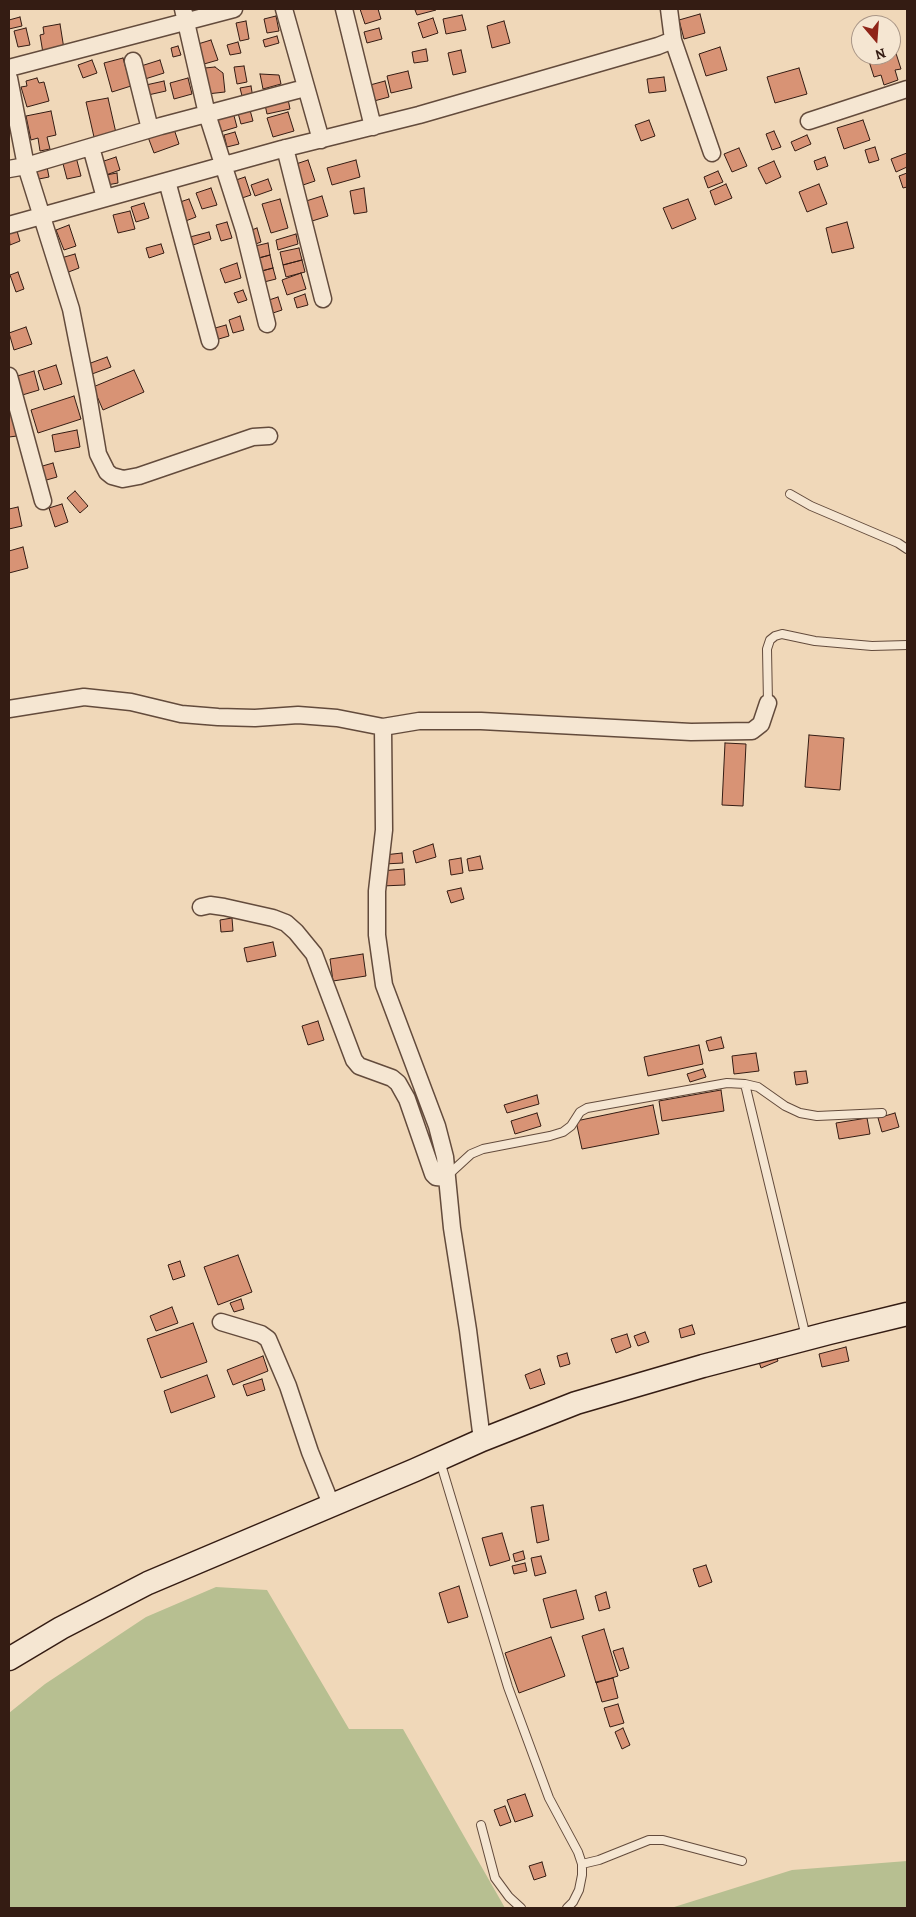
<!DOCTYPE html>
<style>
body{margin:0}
#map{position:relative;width:916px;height:1917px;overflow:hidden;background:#f0d8b9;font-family:Alegreya,serif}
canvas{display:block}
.frame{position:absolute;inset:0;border:10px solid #341c13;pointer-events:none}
.north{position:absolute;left:851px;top:15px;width:50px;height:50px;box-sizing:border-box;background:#f5e6d2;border:1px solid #a89586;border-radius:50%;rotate:162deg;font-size:14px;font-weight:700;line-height:20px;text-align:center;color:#341c13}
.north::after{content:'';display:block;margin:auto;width:18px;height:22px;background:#8f2418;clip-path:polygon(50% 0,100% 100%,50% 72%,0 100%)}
</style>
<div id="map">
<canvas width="916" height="1917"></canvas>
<div class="frame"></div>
<div class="north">N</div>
</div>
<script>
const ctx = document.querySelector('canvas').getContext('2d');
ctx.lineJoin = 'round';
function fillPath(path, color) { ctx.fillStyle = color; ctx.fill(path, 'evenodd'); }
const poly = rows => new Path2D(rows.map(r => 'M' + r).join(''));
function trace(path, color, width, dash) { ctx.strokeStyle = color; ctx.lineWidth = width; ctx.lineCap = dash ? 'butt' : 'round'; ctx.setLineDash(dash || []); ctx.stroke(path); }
fillPath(poly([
 [216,1587,267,1590,349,1729,403,1729,505,1908,9,1908,9,1713,45,1684,146,1617],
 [907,1861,907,1908,671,1908,792,1870]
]), '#b7bf91');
const building = poly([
 [360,9,378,9,381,19,365,24,360,9],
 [419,9,436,9,436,10,417,15,415,10,419,9],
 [700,14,705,33,684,39,679,20,700,14],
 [462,15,466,30,446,34,443,19,462,15],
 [276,16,279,31,267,33,264,19,276,16],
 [20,17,22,26,9,29,9,20,20,17],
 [433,18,438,33,423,38,418,23,433,18],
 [246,21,249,39,240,41,236,23,246,21],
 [504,21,510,43,492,48,487,26,504,21],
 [60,24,64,49,43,53,40,35,44,34,43,27,60,24],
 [26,28,30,45,18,47,14,31,26,28],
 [379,28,382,39,367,43,364,32,379,28],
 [277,36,279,43,265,47,263,40,277,36],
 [211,40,218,60,204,64,198,44,211,40],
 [238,42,241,53,230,55,227,45,238,42],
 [891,44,893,44,901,69,895,70,898,80,884,85,881,75,874,77,867,55,891,55,891,44],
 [178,46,181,55,173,57,171,48,178,46],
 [720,47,727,70,706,76,699,54,720,47],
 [426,49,428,61,414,63,412,52,426,49],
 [461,50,466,72,453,75,448,53,461,50],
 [123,58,131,86,112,92,104,63,123,58],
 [92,60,97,73,83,78,78,65,92,60],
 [160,60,164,73,145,79,141,66,160,60],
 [244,66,247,82,237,84,234,67,244,66],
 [215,67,223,73,225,92,207,94,205,68,215,67],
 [799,68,807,94,775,103,767,77,799,68],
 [408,71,412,88,391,93,387,76,408,71],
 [260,74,279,75,281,84,263,89,260,74],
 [664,77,666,91,649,93,647,79,664,77],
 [37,78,39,83,44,82,49,101,27,107,21,87,27,86,26,81,37,78],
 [188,78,192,94,174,99,170,83,188,78],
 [164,81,166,91,148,95,146,85,164,81],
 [385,81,389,97,374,101,370,85,385,81],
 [251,86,253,98,243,100,240,88,251,86],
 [287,94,290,109,267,114,264,100,287,94],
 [108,98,116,133,94,137,86,102,108,98],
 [250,110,253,121,241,124,238,113,250,110],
 [51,111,56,135,47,137,50,149,40,151,38,138,31,140,26,116,51,111],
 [233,112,237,127,217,133,212,117,233,112],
 [288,112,294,131,273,137,267,118,288,112],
 [649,120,655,136,641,141,635,125,649,120],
 [863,120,870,140,844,149,837,128,863,120],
 [174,129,179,144,154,153,148,137,174,129],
 [774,131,781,147,772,150,766,134,774,131],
 [235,132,239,144,227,147,224,135,235,132],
 [807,135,811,144,795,151,791,142,807,135],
 [875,147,879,160,869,163,865,150,875,147],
 [739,148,747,166,732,172,724,154,739,148],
 [907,153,907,167,896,172,891,159,907,153],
 [76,157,81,176,67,179,62,160,76,157],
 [116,157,120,170,106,175,101,162,116,157],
 [825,157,828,166,817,170,814,161,825,157],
 [308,160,315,181,303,185,296,164,308,160],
 [356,160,360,177,332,185,327,168,356,160],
 [774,161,781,177,766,184,758,168,774,161],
 [46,162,49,177,39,179,35,165,46,162],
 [718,171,723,182,708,188,704,177,718,171],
 [117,173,118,183,107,185,106,175,117,173],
 [907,173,907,187,903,188,899,176,907,173],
 [245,177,251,195,239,199,233,181,245,177],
 [268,179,272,190,255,196,251,185,268,179],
 [726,184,732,198,715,205,710,191,726,184],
 [819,184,827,204,807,212,799,192,819,184],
 [211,188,217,205,202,209,196,193,211,188],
 [364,188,367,212,354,214,350,191,364,188],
 [322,196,328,216,309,222,303,202,322,196],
 [189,199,196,217,183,222,177,203,189,199],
 [280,199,288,228,271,233,262,204,280,199],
 [688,199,696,219,672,229,663,208,688,199],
 [144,203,149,218,136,222,131,207,144,203],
 [130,211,135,229,118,233,113,215,130,211],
 [227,222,232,238,221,241,216,225,227,222],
 [847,222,854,248,832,253,826,228,847,222],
 [69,225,76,246,64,250,56,230,69,225],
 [257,228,261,242,253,245,249,231,257,228],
 [17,231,20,241,10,245,9,234,17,231],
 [209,232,211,239,193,245,190,237,209,232],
 [296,234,298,244,278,250,276,240,296,234],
 [268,243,270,255,255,259,251,247,268,243],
 [161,244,164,253,149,258,146,248,161,244],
 [299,248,302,260,283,265,280,252,299,248],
 [75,254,79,268,66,273,61,258,75,254],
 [270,255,273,268,258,272,255,259,270,255],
 [302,260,305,272,286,277,283,265,302,260],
 [237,263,241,278,225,283,220,269,237,263],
 [273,268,276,279,260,283,258,272,273,268],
 [18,272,24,289,16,292,10,275,18,272],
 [301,273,306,289,287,295,282,280,301,273],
 [243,290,247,300,238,303,234,293,243,290],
 [305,294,308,305,297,308,294,298,305,294],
 [278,297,282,310,267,315,263,302,278,297],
 [240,316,244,330,233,333,229,320,240,316],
 [226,325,229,336,212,341,208,330,226,325],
 [26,327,32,344,14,350,9,333,26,327],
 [107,357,111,367,92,374,88,364,107,357],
 [56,365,62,384,44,390,38,371,56,365],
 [134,370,144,392,103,410,93,387,134,370],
 [34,371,39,390,19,396,14,377,34,371],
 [74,396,81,419,38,433,31,410,74,396],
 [12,408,17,436,9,437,9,409,12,408],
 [77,430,80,447,55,452,52,435,77,430],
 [53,463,57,477,43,481,39,467,53,463],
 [75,491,88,506,80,513,67,498,75,491],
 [62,504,68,522,55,527,49,508,62,504],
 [18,507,22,526,9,529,9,509,18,507],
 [23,547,28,568,9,573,9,551,23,547],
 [809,735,844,738,840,790,805,787,809,735],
 [725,743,746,744,743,806,722,805,725,743],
 [433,844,436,857,416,863,413,851,433,844],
 [402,853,403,863,384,864,384,855,402,853],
 [480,856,483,869,469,871,467,859,480,856],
 [461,858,463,873,451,875,449,860,461,858],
 [404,869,405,885,382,886,381,871,404,869],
 [461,888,464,899,451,903,447,891,461,888],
 [232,918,233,931,221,932,220,920,232,918],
 [273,942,276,956,247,962,244,948,273,942],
 [363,954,366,976,333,981,330,959,363,954],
 [318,1021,324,1040,308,1045,302,1026,318,1021],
 [721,1037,724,1048,709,1051,706,1041,721,1037],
 [699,1045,703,1064,648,1076,644,1057,699,1045],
 [756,1053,759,1071,734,1074,732,1056,756,1053],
 [703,1069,706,1077,690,1082,687,1074,703,1069],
 [806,1071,808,1083,796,1085,794,1072,806,1071],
 [721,1090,724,1111,662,1121,659,1101,721,1090],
 [537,1095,539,1104,507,1113,504,1105,537,1095],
 [653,1105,659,1134,582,1149,576,1121,653,1105],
 [537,1113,541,1126,515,1134,511,1121,537,1113],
 [895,1113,899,1127,882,1132,878,1118,895,1113],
 [867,1118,870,1134,839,1139,836,1123,867,1118],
 [238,1255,252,1292,218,1305,204,1267,238,1255],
 [180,1261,185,1276,173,1280,168,1265,180,1261],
 [241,1299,244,1309,234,1312,230,1303,241,1299],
 [172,1307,178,1323,156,1331,150,1316,172,1307],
 [193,1323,207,1362,161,1378,147,1339,193,1323],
 [692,1325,695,1334,681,1338,679,1329,692,1325],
 [645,1332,649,1342,638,1346,634,1336,645,1332],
 [627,1334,631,1347,616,1353,611,1339,627,1334],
 [846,1347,849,1361,822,1367,819,1354,846,1347],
 [567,1353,570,1364,560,1367,557,1356,567,1353],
 [775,1353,778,1361,761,1368,758,1359,775,1353],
 [263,1356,268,1371,233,1385,227,1370,263,1356],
 [540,1369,545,1384,530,1389,525,1375,540,1369],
 [207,1375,215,1397,171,1413,164,1391,207,1375],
 [262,1379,265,1390,247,1396,243,1385,262,1379],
 [543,1505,549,1540,537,1543,531,1507,543,1505],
 [502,1533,510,1560,490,1566,482,1538,502,1533],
 [523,1551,525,1559,515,1562,513,1554,523,1551],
 [541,1556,546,1573,535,1576,531,1558,541,1556],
 [525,1563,527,1571,514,1574,512,1566,525,1563],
 [706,1565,712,1582,699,1587,693,1569,706,1565],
 [459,1586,468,1617,448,1623,439,1593,459,1586],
 [576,1590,584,1619,551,1628,543,1599,576,1590],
 [606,1592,610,1608,599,1611,595,1596,606,1592],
 [604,1629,618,1676,596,1683,582,1636,604,1629],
 [551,1637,565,1676,519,1693,505,1653,551,1637],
 [623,1648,629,1668,620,1671,613,1651,623,1648],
 [613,1678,618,1698,602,1702,596,1682,613,1678],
 [618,1704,624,1723,610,1727,604,1708,618,1704],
 [623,1728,630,1745,622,1749,615,1732,623,1728],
 [525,1794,533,1816,515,1822,507,1800,525,1794],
 [505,1806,511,1822,500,1826,494,1810,505,1806],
 [542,1862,546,1876,534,1880,529,1866,542,1862]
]);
fillPath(building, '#d89375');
trace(building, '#341c13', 1);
const lane = poly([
 [790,494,811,506,898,543,907,549],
 [768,703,767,649,770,640,775,636,782,634,815,641,872,646,907,645],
 [745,1084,806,1337],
 [447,1176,471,1154,483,1149,550,1136,563,1132,571,1126,580,1112,587,1108,727,1083,745,1084,758,1087,785,1106,800,1113,817,1116,882,1113],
 [440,1461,508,1687,549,1798,578,1852,582,1864,582,1875,579,1890,573,1902,567,1908],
 [481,1825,495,1878,509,1897,521,1908],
 [582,1864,599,1860,649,1840,663,1840,742,1861]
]);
const street = poly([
 [183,9,207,114,244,230,267,324],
 [284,9,321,140],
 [344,9,373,127],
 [673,40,712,153],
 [133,61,150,129],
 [9,68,234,9],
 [9,78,26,166,71,309,88,395,98,454,107,472,112,476,123,479,139,476,253,437,269,436],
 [809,121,907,89],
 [91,147,105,198],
 [285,148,323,299],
 [9,169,26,166,161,126,305,88],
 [167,181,210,341],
 [9,225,282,149,419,115,658,46,673,40,669,9],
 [9,376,43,501],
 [9,709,84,697,131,702,181,714,218,717,255,718,298,715,337,718,383,727,419,721,481,721,691,732,752,731,761,724,768,703],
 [383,727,384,830,377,891,377,935,384,985,437,1126,445,1157,452,1228,468,1330,482,1440],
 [201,907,210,905,224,907,273,918,286,923,296,932,314,954,354,1060,359,1066,392,1078,398,1083,407,1099,433,1174,436,1177,446,1178],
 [221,1322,261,1334,268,1339,288,1386,310,1452,331,1504]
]);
const secondary = poly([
 [9,1659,61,1628,148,1583,415,1470,482,1440,576,1403,703,1366,829,1333,907,1314]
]);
trace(lane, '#634b3c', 10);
trace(street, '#634b3c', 19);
trace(secondary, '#341c13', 25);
trace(lane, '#f5e6d2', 8);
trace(street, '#f5e6d2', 16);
trace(secondary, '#f5e6d2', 22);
</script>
